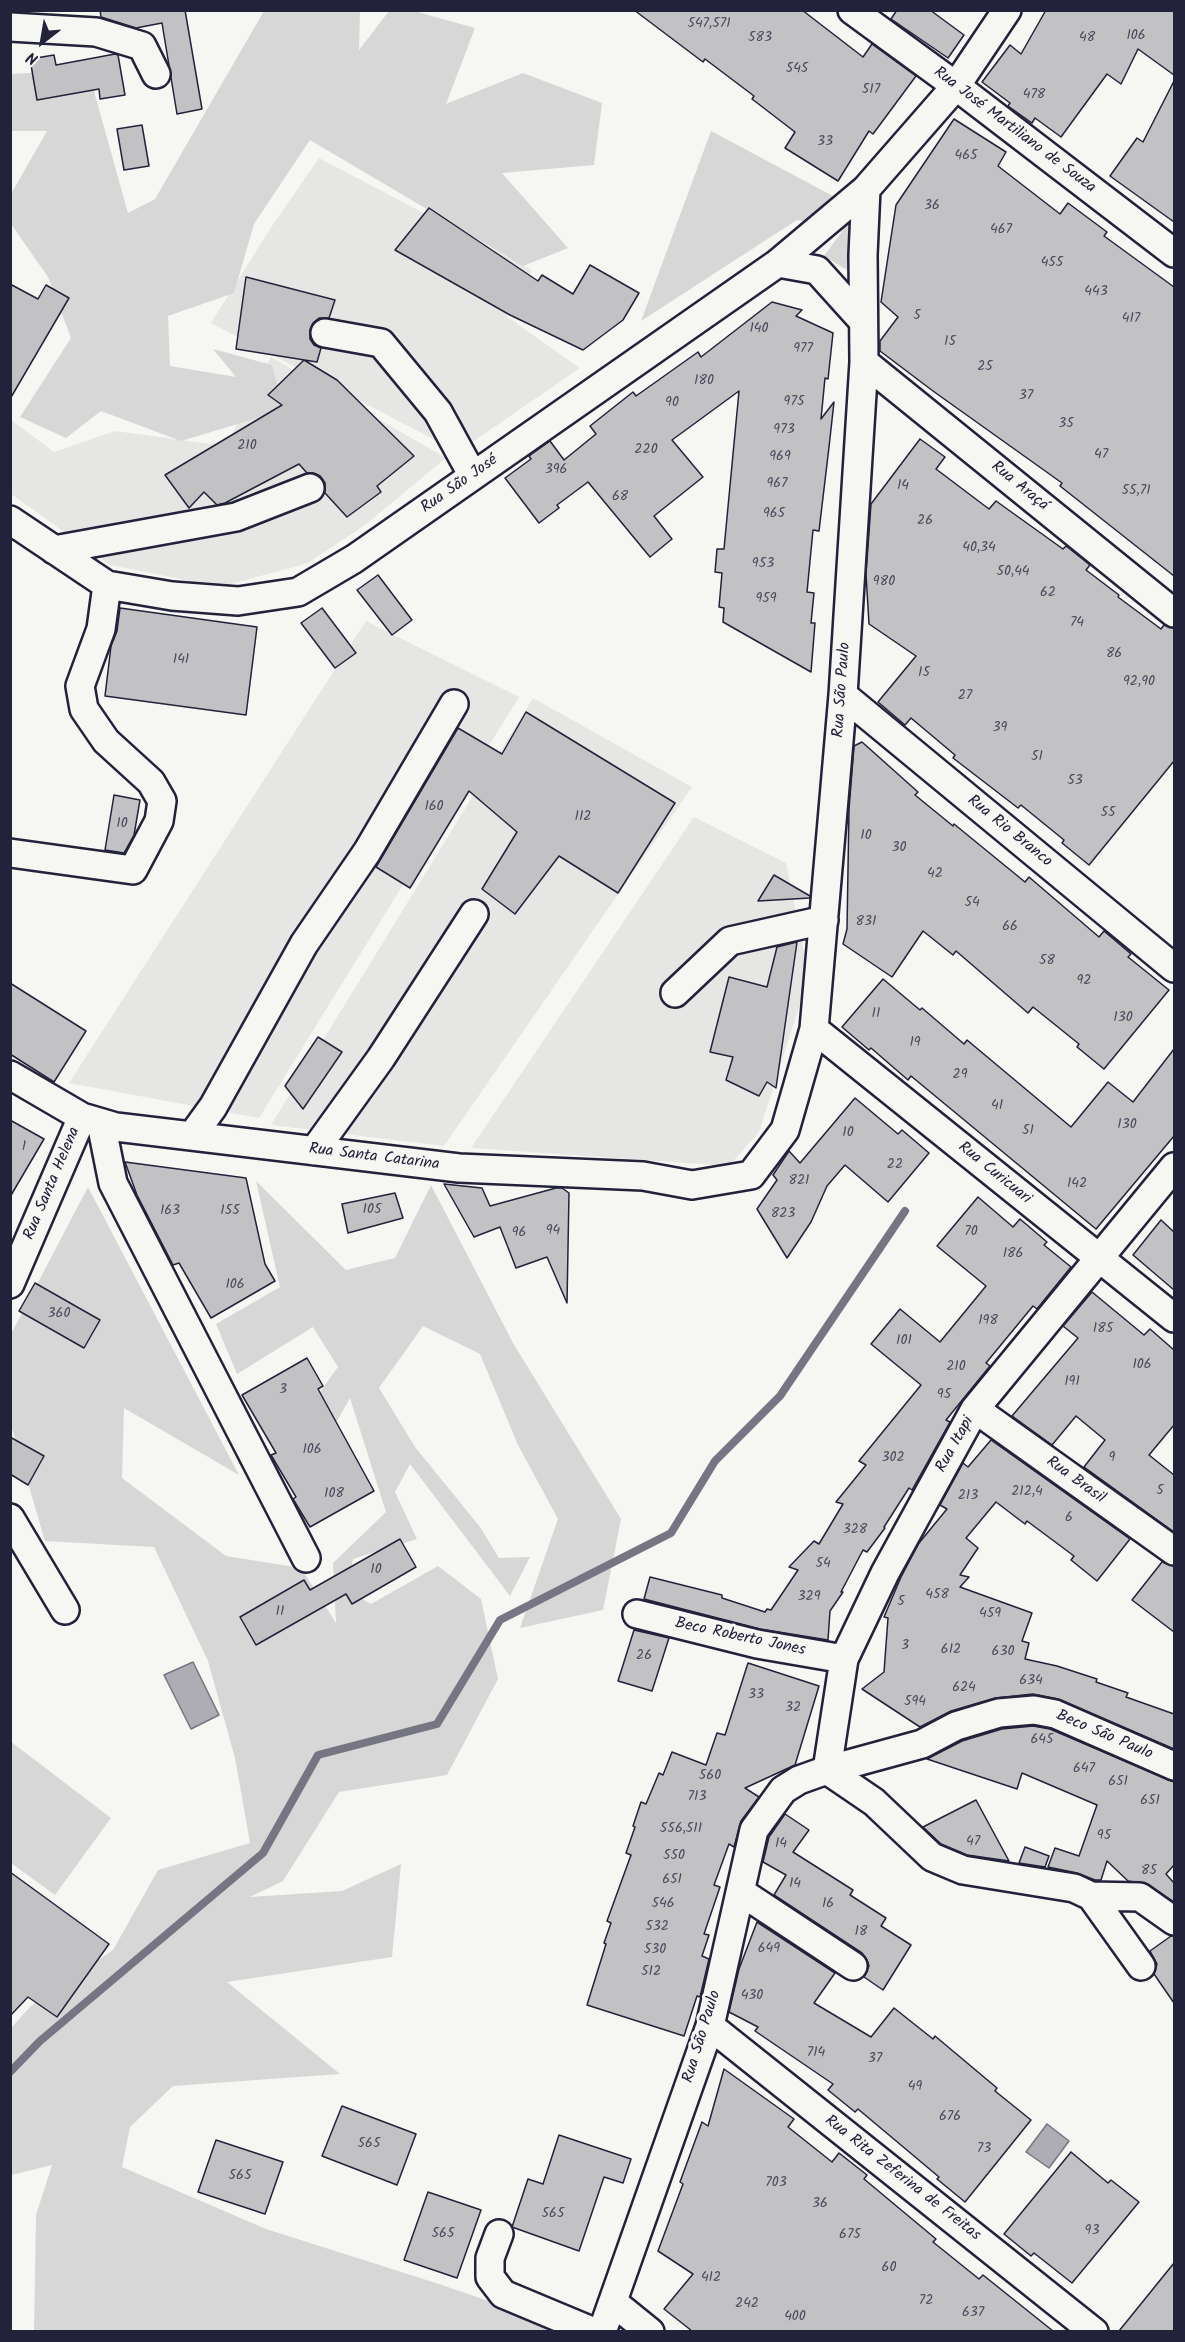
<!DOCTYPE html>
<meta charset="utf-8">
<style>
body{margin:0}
#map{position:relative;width:1185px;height:2342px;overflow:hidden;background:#f6f6f2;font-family:Kalam,sans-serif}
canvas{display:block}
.frame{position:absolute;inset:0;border:12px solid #22223b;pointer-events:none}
.north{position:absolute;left:12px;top:12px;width:60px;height:60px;-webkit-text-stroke:4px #f6f6f2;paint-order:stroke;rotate:211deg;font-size:16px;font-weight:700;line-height:24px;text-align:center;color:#22223b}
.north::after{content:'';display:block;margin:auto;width:21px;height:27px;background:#22223b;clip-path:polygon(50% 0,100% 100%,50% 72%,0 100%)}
</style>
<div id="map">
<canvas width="1185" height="2342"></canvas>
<div class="frame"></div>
<div class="north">N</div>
</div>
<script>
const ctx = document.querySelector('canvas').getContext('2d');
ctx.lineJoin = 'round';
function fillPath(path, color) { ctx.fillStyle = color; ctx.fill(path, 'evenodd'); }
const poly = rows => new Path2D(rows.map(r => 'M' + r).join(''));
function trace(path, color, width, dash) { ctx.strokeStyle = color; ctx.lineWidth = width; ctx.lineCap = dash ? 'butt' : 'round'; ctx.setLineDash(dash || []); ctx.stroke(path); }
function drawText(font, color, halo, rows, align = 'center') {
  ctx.font = font + ' Kalam,sans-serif'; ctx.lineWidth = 6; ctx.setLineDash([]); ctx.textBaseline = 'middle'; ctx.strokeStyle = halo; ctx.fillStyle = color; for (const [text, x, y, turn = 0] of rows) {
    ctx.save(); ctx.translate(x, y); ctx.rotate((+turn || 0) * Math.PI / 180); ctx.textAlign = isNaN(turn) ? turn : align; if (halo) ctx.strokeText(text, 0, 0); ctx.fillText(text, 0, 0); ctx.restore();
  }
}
fillPath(poly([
 [319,158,532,270,506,316,580,368,458,452,211,323,270,229],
 [271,357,446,458,365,525,308,563,220,587,110,565,11,494,11,420,54,452,115,431,226,446],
 [366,621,519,697,259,1118,69,1083],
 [533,698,692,787,444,1146,271,1125],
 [694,817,786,863,809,976,759,1132,729,1166,471,1148]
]), '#e6e6e4');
fillPath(poly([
 [264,11,360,11,359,50,389,11,414,11,475,28,446,104,523,73,602,103,594,165,502,173,568,248,523,266,310,140,254,224,234,293,168,316,170,366,236,377,213,349,272,365,284,410,181,441,101,411,66,438,20,417,71,338,48,277,11,224,11,194,47,131,11,131,10,74,88,70,128,213,155,199],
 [711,131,831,195,852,230,850,272,824,256,843,230,797,220,641,321],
 [256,1181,346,1270,395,1258,431,1185,513,1343,621,1519,603,1610,520,1628,558,1519,518,1445,480,1354,423,1326,379,1388,415,1447,480,1527,499,1558,530,1557,510,1596,410,1464,395,1492,417,1539,353,1559,347,1590,371,1604,438,1566,481,1599,498,1679,447,1775,339,1792,283,1881,250,1897,342,1891,401,1864,392,1957,227,1982,340,2074,173,2086,130,2127,122,2167,266,2229,436,2283,573,2330,572,2331,34,2331,36,2215,52,2165,11,2175,11,2028,31,2006,113,1950,158,1870,250,1843,235,1758,208,1661,154,1547,45,1541,11,1425,11,1334,88,1187,239,1475,124,1408,122,1478,226,1556,301,1568,336,1623,333,1563,386,1512,350,1398,303,1481,269,1463,338,1367,313,1327,237,1374,216,1324,280,1287],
 [10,1741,111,1818,55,1895,11,1863]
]), '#d7d7d7');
const water = poly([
 [193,1662,219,1715,191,1729,164,1675,193,1662],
 [1047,2124,1069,2141,1049,2168,1026,2152,1047,2124]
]);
fillPath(water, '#adadb3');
trace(water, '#757583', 1.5);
trace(poly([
 [10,2072,40,2041,263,1853,318,1755,437,1724,500,1620,671,1533,715,1461,780,1396,905,1211]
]), '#757583', 8);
const building = poly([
 [100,10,185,10,202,109,177,114,162,23,136,28,101,17,100,10],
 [634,10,802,10,863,57,872,44,916,76,873,134,869,131,838,181,785,148,795,132,752,99,754,96,705,59,703,62,634,10],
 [897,10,930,10,964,35,948,58,891,19,897,10],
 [1046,10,1174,10,1174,75,1138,49,1121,84,1107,74,1061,137,1035,118,1032,123,1008,106,1010,103,982,82,1010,45,1021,54,1046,10],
 [115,54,118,55,125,95,100,99,99,89,37,100,30,59,54,55,56,65,115,54],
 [1174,81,1174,222,1110,176,1137,138,1143,142,1174,81],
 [954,119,1006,152,998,166,1060,214,1068,203,1107,232,1104,236,1174,287,1174,576,1060,486,1062,483,933,391,880,351,880,341,898,317,881,302,896,205,954,119],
 [142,125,149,166,124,170,117,129,142,125],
 [429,208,538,281,542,275,573,294,590,265,639,293,623,320,583,350,510,315,395,250,429,208],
 [246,277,335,300,329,318,319,318,313,323,310,330,310,339,314,345,321,348,317,362,236,349,246,277],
 [10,284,38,299,46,285,69,298,10,399,10,284],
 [772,302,802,310,796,316,833,333,828,379,825,378,821,419,834,402,829,447,819,531,813,530,807,592,814,593,811,623,815,623,811,672,723,622,724,608,719,607,722,573,715,572,717,549,724,549,739,391,672,440,703,477,654,516,672,539,650,557,588,482,557,505,559,508,539,523,505,478,531,459,529,456,550,441,564,460,596,434,590,426,633,392,636,396,698,352,701,357,772,302],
 [304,360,337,380,414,456,377,486,381,492,347,517,325,493,325,483,320,476,313,473,307,473,299,464,225,503,217,505,204,492,189,508,165,475,282,405,268,395,304,360],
 [920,439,945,457,936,469,989,509,996,501,1063,549,1066,546,1070,549,1090,565,1086,570,1119,595,1118,597,1161,629,1164,625,1174,628,1174,761,1089,865,1062,843,1064,840,1021,805,1018,808,953,758,955,755,911,718,905,725,878,702,916,656,869,624,866,574,871,504,920,439],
 [378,575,412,620,392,635,357,590,378,575],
 [120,608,257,627,246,715,105,696,111,646,117,631,120,608],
 [322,608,356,653,335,668,301,623,322,608],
 [526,712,675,803,618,893,559,856,515,914,482,889,517,832,469,791,410,888,376,867,458,728,502,754,526,712],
 [862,742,918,792,915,795,953,826,954,824,1025,882,1029,877,1099,937,1104,931,1131,954,1128,957,1169,990,1104,1069,1077,1047,1079,1044,1033,1007,1028,1013,956,951,953,955,923,931,892,977,843,944,847,929,849,809,854,746,862,742],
 [114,795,140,800,134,835,124,853,105,850,114,795],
 [774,875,810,896,810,898,758,901,774,875],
 [797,942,776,1088,767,1082,759,1096,726,1080,733,1057,710,1052,729,977,767,987,777,947,797,942],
 [883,979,920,1010,922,1008,964,1044,967,1040,1071,1127,1108,1082,1133,1102,1174,1049,1174,1136,1096,1229,911,1076,908,1080,871,1048,869,1050,842,1027,883,979],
 [10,983,86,1031,54,1082,10,1054,10,983],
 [318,1037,342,1052,303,1109,285,1086,318,1037],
 [855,1098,898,1134,902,1130,929,1153,888,1202,845,1165,827,1186,811,1222,787,1258,757,1209,777,1180,773,1175,789,1151,800,1163,855,1098],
 [10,1120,44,1139,10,1197,10,1120],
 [125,1162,246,1178,265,1264,275,1281,211,1318,179,1263,173,1265,137,1195,125,1162],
 [444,1184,482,1188,490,1206,556,1188,562,1188,569,1193,567,1303,547,1257,516,1268,500,1227,474,1237,444,1184],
 [395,1193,403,1218,348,1233,342,1204,395,1193],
 [978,1197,1013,1227,1020,1219,1047,1242,1044,1245,1071,1267,1037,1309,1033,1306,986,1363,990,1366,946,1420,950,1422,912,1490,909,1488,884,1527,885,1528,867,1552,863,1550,841,1592,843,1592,830,1611,828,1640,760,1629,644,1599,650,1577,722,1595,722,1598,765,1612,767,1609,771,1610,798,1570,789,1567,814,1541,819,1544,843,1504,836,1502,866,1465,859,1461,921,1385,871,1344,900,1309,940,1342,986,1286,937,1246,978,1197],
 [1161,1220,1174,1232,1174,1290,1133,1255,1161,1220],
 [35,1283,100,1320,84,1348,19,1311,35,1283],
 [1092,1292,1144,1335,1150,1329,1174,1350,1174,1425,1149,1455,1174,1475,1174,1532,1084,1467,1105,1440,1076,1416,1052,1445,1012,1416,1078,1338,1063,1326,1092,1292],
 [307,1358,323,1386,318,1389,374,1491,310,1527,293,1499,296,1497,271,1455,276,1453,242,1395,307,1358],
 [10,1437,44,1456,28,1485,10,1474,10,1437],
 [991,1440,1130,1539,1097,1581,1071,1560,1074,1556,1027,1521,1025,1524,996,1502,966,1538,978,1548,960,1575,969,1577,960,1587,1032,1613,1022,1641,1029,1643,1025,1659,1057,1666,1097,1679,1096,1682,1128,1693,1126,1697,1174,1714,1174,1749,1058,1699,1033,1694,995,1698,951,1711,920,1727,862,1689,884,1672,888,1618,884,1617,901,1577,919,1543,947,1509,940,1505,963,1463,968,1467,991,1440],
 [400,1539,416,1567,352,1604,346,1594,256,1645,240,1617,304,1580,310,1590,400,1539],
 [1162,1562,1174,1566,1174,1632,1132,1600,1162,1562],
 [634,1630,669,1638,652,1691,618,1681,634,1630],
 [748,1663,819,1686,795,1765,745,1788,759,1797,741,1821,734,1847,729,1844,714,1885,720,1887,704,1934,709,1935,702,1956,709,1959,700,1997,697,1996,684,2036,587,2005,606,1944,604,1943,611,1923,607,1921,631,1855,626,1853,635,1827,633,1826,641,1802,646,1804,659,1773,663,1775,672,1752,706,1765,717,1733,725,1735,748,1663],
 [1033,1726,1050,1729,1174,1782,1174,1865,1166,1874,1174,1883,1174,1902,1148,1884,1128,1881,1107,1861,1101,1880,1095,1880,1077,1873,1048,1867,1055,1848,1079,1856,1097,1805,1022,1773,1017,1789,927,1759,962,1741,1002,1729,1033,1726],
 [976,1800,1009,1861,967,1855,941,1844,923,1827,976,1800],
 [785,1814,809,1830,793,1852,853,1890,850,1895,886,1918,881,1926,911,1945,883,1990,864,1977,869,1966,867,1960,862,1953,774,1895,786,1875,763,1862,769,1837,785,1814],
 [1025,1847,1049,1856,1045,1867,1019,1863,1025,1847],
 [10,1872,109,1944,57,2017,28,1997,10,2016,10,1872],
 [757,1922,835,1973,814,2003,871,2037,894,2008,933,2039,935,2036,997,2088,995,2091,1031,2120,965,2202,937,2179,939,2177,858,2109,855,2112,828,2090,833,2084,755,2031,758,2027,729,2012,739,1969,757,1922],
 [1171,1936,1174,1936,1174,2003,1154,1974,1157,1964,1150,1951,1171,1936],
 [724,2069,794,2119,788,2127,832,2162,839,2153,867,2175,864,2179,936,2239,933,2242,979,2279,983,2275,1053,2331,692,2331,664,2309,693,2274,658,2251,683,2184,680,2182,702,2122,708,2126,724,2069],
 [342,2106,416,2134,397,2185,322,2156,342,2106],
 [559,2135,631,2159,623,2183,604,2177,579,2251,512,2227,528,2179,543,2184,559,2135],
 [216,2140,283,2162,265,2214,198,2192,216,2140],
 [1071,2152,1108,2183,1111,2180,1139,2202,1072,2283,1034,2253,1031,2256,1004,2234,1071,2152],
 [428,2192,481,2210,457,2278,404,2260,428,2192],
 [1174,2263,1174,2331,1119,2331,1174,2263]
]);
fillPath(building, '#c2c2c4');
trace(building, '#22223b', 1.5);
const minor = poly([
 [852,10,956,86,1174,253],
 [10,27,96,32,142,46,156,74],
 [778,263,817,270,863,321],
 [325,333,381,343,438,412,473,476],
 [864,362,1174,613],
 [10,520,107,585,172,596,238,601,298,592,354,559,778,263,866,189,956,86,1007,10],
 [54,550,236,517,310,488],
 [843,695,1174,968],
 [10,853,133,870,159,821,162,801,151,782,106,741,84,709,80,686,101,629,107,585],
 [675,993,730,941,824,920],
 [814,1029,1174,1318],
 [10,1075,82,1117,116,1127,459,1168,643,1176,692,1185,751,1175,785,1130,814,1029,843,695,864,362,863,255,866,189],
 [101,1123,113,1183,306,1558],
 [192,1136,213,1107,304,944,367,852,454,704],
 [314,1151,381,1058,474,914],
 [10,1284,82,1117],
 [975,1409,1174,1551],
 [10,1518,65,1610],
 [637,1614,757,1644,844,1659],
 [827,1770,844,1659,885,1573,975,1409,1174,1167],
 [827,1770,874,1802,932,1857,963,1870,1074,1888,1091,1896,1140,1897,1174,1921],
 [741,1892,853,1966],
 [1091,1896,1141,1966],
 [710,2026,1094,2332],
 [499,2234,490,2258,490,2277,503,2294,594,2332],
 [613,2302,650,2332],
 [602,2332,710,2026,754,1830,783,1790,799,1780,827,1770,922,1744,956,1726,999,1713,1034,1710,1055,1714,1174,1766]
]);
trace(minor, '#22223b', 32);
trace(minor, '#f6f6f2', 27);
drawText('14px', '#4a4a5d', null, [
 ["547,571",709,25],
 ["106",1136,37],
 ["583",760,39],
 ["48",1087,39],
 ["545",797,70],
 ["517",871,91],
 ["478",1034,96],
 ["33",825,143],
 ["465",966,157],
 ["36",932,207],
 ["467",1001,231],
 ["455",1052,264],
 ["443",1096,293],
 ["5",917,317],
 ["417",1131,320],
 ["140",759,330],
 ["15",950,343],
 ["977",803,350],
 ["25",985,368],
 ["180",704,382],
 ["37",1026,397],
 ["975",794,403],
 ["90",672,404],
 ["35",1066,425],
 ["973",784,431],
 ["210",247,447],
 ["220",646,451],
 ["47",1101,456],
 ["969",780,458],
 ["396",556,471],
 ["967",777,485],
 ["14",903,487],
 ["55,71",1136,492],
 ["68",620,498],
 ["965",774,515],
 ["26",925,522],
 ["40,34",979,549],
 ["953",763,565],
 ["50,44",1013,573],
 ["980",884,583],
 ["62",1048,594],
 ["959",766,600],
 ["74",1077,624],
 ["86",1114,655],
 ["141",181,661],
 ["15",924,674],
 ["92,90",1139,683],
 ["27",965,697],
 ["39",1000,729],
 ["51",1037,758],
 ["53",1075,782],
 ["160",434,808],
 ["55",1108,814],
 ["112",583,818],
 ["10",122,825],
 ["10",866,837],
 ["30",899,849],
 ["42",935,875],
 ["54",972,904],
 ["831",866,923],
 ["66",1010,928],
 ["58",1047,962],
 ["92",1084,982],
 ["11",876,1015],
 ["130",1123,1019],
 ["19",915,1044],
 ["29",960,1076],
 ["41",997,1107],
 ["130",1127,1126],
 ["51",1028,1132],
 ["10",848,1134],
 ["1",24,1148],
 ["22",895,1166],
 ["821",799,1182],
 ["142",1077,1185],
 ["105",372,1211],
 ["163",170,1212],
 ["155",230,1212],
 ["823",783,1215],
 ["94",553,1232],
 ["70",971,1233],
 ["96",519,1234],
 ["186",1013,1255],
 ["106",235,1286],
 ["360",59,1315],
 ["198",988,1322],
 ["185",1103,1330],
 ["101",904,1342],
 ["106",1142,1366],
 ["210",956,1368],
 ["191",1072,1383],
 ["3",283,1391],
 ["95",944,1396],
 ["106",312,1451],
 ["302",893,1459],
 ["9",1112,1459],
 ["5",1160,1492],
 ["212,4",1027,1493],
 ["108",334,1495],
 ["213",968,1497],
 ["6",1069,1519],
 ["328",855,1531],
 ["54",823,1565],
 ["10",376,1571],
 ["458",937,1596],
 ["329",809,1598],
 ["5",901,1603],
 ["11",280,1613],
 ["459",990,1615],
 ["3",905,1647],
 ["612",951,1651],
 ["630",1003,1653],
 ["26",644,1657],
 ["634",1031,1682],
 ["624",964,1689],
 ["33",756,1696],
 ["594",915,1703],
 ["32",793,1709],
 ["645",1042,1741],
 ["647",1084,1770],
 ["560",710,1777],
 ["651",1118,1783],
 ["713",697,1798],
 ["651",1150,1802],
 ["556,511",681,1830],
 ["95",1104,1837],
 ["47",973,1843],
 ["14",781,1845],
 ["550",674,1857],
 ["85",1149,1872],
 ["651",672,1881],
 ["14",795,1885],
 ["546",663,1905],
 ["16",828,1905],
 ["532",657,1928],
 ["18",861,1933],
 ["649",769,1950],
 ["530",655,1951],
 ["512",651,1973],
 ["430",752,1997],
 ["714",816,2054],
 ["37",875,2060],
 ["49",915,2088],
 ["676",950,2118],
 ["565",369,2145],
 ["73",984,2150],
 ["565",240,2177],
 ["703",776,2184],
 ["36",820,2205],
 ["565",553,2215],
 ["93",1092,2232],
 ["565",443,2235],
 ["675",850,2236],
 ["60",889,2269],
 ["412",711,2279],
 ["72",926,2302],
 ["242",747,2305],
 ["637",973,2314],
 ["400",795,2318]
]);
drawText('16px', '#22223b', '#f6f6f2', [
 ["Rua José Martiliano de Souza",1014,131,37],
 ["Rua São José",460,485,-35],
 ["Rua Araçá",1019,487,39],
 ["Rua São Paulo",843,690,-86],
 ["Rua Rio Branco",1009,832,39],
 ["Rua Santa Catarina",374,1158,7],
 ["Rua Curicuari",994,1174,39],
 ["Rua Santa Helena",53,1184,-67],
 ["Rua Itapi",956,1445,-61],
 ["Rua Brasil",1075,1481,36],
 ["Beco Roberto Jones",740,1638,12],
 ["Beco São Paulo",1104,1736,23],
 ["Rua São Paulo",703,2037,-73],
 ["Rua Rita Zeferina de Freitas",902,2179,38]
]);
</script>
